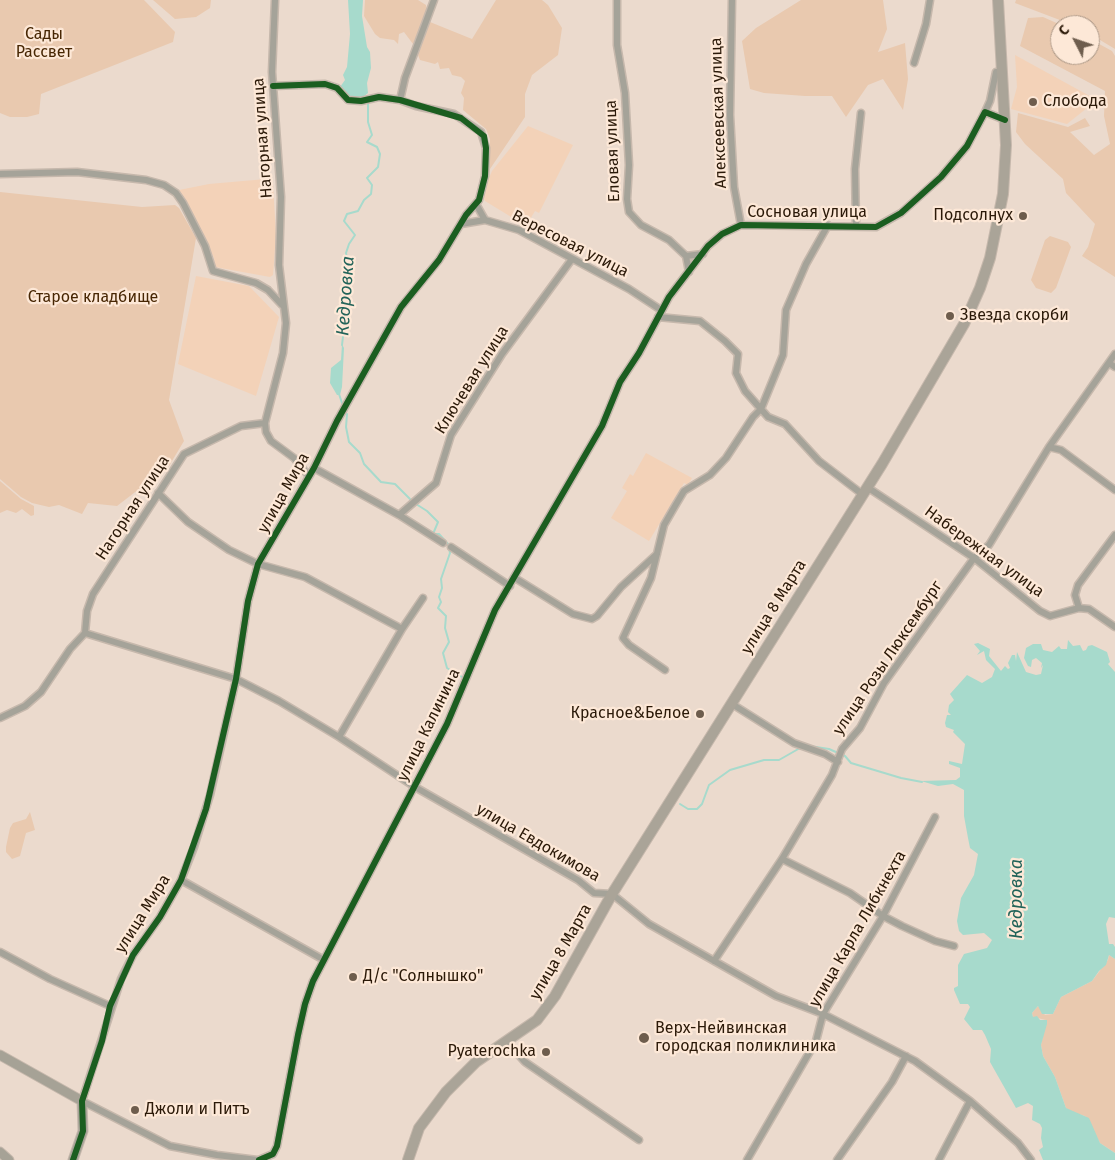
<!DOCTYPE html>
<meta charset="utf-8">
<style>
body{margin:0}
#map{position:relative;width:1115px;height:1160px;overflow:hidden;background:#ebdacd;font-family:"Fira Sans",sans-serif}
canvas{display:block}
.north{position:absolute;left:1050px;top:15px;width:50px;height:50px;box-sizing:border-box;background:#fde8d7;border:1px solid #a99584;border-radius:50%;rotate:311deg;font-size:14px;font-weight:700;line-height:20px;text-align:center;color:#2b1908}
.north::after{content:'';display:block;margin:auto;width:18px;height:22px;background:#6e5d4d;clip-path:polygon(50% 0,100% 100%,50% 72%,0 100%)}
</style>
<div id="map">
<canvas width="1115" height="1160"></canvas>
<div class="north">С</div>
</div>
<script>
const ctx = document.querySelector('canvas').getContext('2d');
ctx.lineJoin = 'round';
function fillPath(path, color) { ctx.fillStyle = color; ctx.fill(path, 'evenodd'); }
const poly = rows => new Path2D(rows.map(r => 'M' + r).join(''));
function trace(path, color, width, dash) { ctx.strokeStyle = color; ctx.lineWidth = width; ctx.lineCap = dash ? 'butt' : 'round'; ctx.setLineDash(dash || []); ctx.stroke(path); }
function drawText(font, color, halo, rows, align = 'center') {
  ctx.font = font + ' "Fira Sans",sans-serif'; ctx.lineWidth = 4.5; ctx.setLineDash([]); ctx.textBaseline = 'middle'; ctx.strokeStyle = halo; ctx.fillStyle = color; for (const [text, x, y, turn = 0] of rows) {
    ctx.save(); ctx.translate(x, y); ctx.rotate((+turn || 0) * Math.PI / 180); ctx.textAlign = isNaN(turn) ? turn : align; if (halo) ctx.strokeText(text, 0, 0); ctx.fillText(text, 0, 0); ctx.restore();
  }
}
fillPath(poly([
 [1015,55,1097,100,1067,124,1011,109,1017,87],
 [528,126,573,145,539,213,535,211,526,226,485,201,482,194,492,171],
 [266,179,273,185,276,234,273,275,270,277,215,267,214,258,179,190,209,184],
 [196,276,249,286,279,317,256,396,178,364],
 [646,453,692,478,688,485,684,483,649,541,611,518,627,491,622,488,630,474,633,476]
]), '#f3d2b8');
fillPath(poly([
 [0,0,144,0,175,32,173,42,41,94,39,114,27,117,10,117,0,113],
 [153,0,211,0,210,8,196,17,175,19],
 [365,0,418,0,426,5,427,11,413,44,404,32,399,34,398,44,394,40,380,38,375,34,364,16],
 [496,0,542,0,548,5,562,28,558,55,532,75,525,94,525,117,490,169,490,139,486,129,463,110,464,98,461,93,465,81,461,77,452,75,449,68,440,69,438,62,435,64,420,60,418,55,430,22,472,39],
 [801,0,883,0,887,29,878,52,905,43,908,79,903,110,883,79,868,85,846,117,832,96,805,96,764,93,750,89,742,41,756,28],
 [1016,0,1115,0,1115,49,1090,34,1090,25,1073,25,1015,3],
 [1043,17,1061,25,1060,55,1090,55,1090,39,1112,51,1115,56,1115,277,1082,256,1088,247,1095,224,1066,193,1063,179,1025,144,1016,132,1018,113,1068,127,1085,118,1090,126,1070,132,1094,155,1110,144,1104,116,1105,91,1020,46,1028,18],
 [0,192,142,207,175,205,179,208,196,238,169,400,184,441,169,466,117,506,88,503,82,514,59,505,49,507,32,503,21,497,0,479],
 [1050,236,1068,242,1071,247,1056,288,1051,293,1036,288,1031,280,1045,240],
 [0,481,21,499,34,506,34,515,31,516,22,509,16,513,7,510,0,513],
 [30,812,35,830,26,833,20,856,12,859,6,852,6,847,10,828,13,823,26,819],
 [1109,955,1115,959,1115,1153,1100,1143,1085,1116,1068,1111,1066,1108,1055,1077,1043,1056,1041,1045,1046,1020,1033,1017,1032,1013,1038,1006,1045,1015,1053,1014,1061,997,1092,981,1108,960]
]), '#e9c9af');
fillPath(poly([
 [348,0,363,0,362,16,367,47,370,52,371,68,367,83,368,93,362,98,347,96,340,87,345,80,343,75,347,67,350,34],
 [342,344,344,348,342,387,340,395,337,395,330,383,331,368,341,360],
 [1068,640,1073,646,1080,645,1083,651,1086,650,1088,646,1092,645,1107,652,1110,662,1108,664,1115,672,1115,918,1109,917,1106,924,1109,944,1113,944,1115,947,1115,959,1109,955,1106,965,1099,971,1092,981,1061,997,1053,1014,1042,1014,1038,1006,1032,1013,1033,1017,1037,1016,1040,1020,1047,1020,1047,1024,1041,1045,1043,1056,1055,1077,1066,1108,1089,1118,1100,1143,1115,1153,1115,1160,1043,1160,1039,1150,1043,1147,1041,1138,1042,1128,1040,1124,1032,1120,1033,1106,1028,1103,1016,1108,990,1062,991,1049,985,1035,982,1030,973,1030,964,1019,970,1007,968,1004,960,1004,954,990,954,988,958,986,958,965,964,954,987,948,992,940,984,933,963,935,959,931,957,921,961,898,974,875,978,854,970,848,968,838,964,816,964,790,953,784,938,786,921,781,956,780,960,777,960,768,949,764,949,761,962,764,965,744,953,732,954,730,946,727,945,723,947,715,951,715,948,712,949,705,954,700,950,694,967,675,982,683,992,677,995,669,986,660,984,651,977,655,980,651,974,644,978,643,990,649,989,656,1001,671,1005,666,1008,669,1010,668,1008,663,1012,655,1015,655,1016,661,1017,652,1026,672,1036,675,1041,674,1043,665,1041,668,1042,663,1036,658,1032,660,1031,667,1028,666,1024,658,1026,648,1033,644,1041,644,1043,650,1052,652,1059,646,1061,649,1067,649]
]), '#a7dacc');
trace(poly([
 [342,345,350,277,346,253,349,244,355,235,344,221,347,214,358,211,364,200,371,194,372,185,367,178,378,167,380,154,377,147,367,142,372,135,368,122,368,102],
 [339,394,342,403],
 [347,414,346,427,349,442,360,453,364,464,381,482,395,484,410,499],
 [416,504,427,511,438,522,433,534,439,534,448,544,450,553,441,579,442,588,439,597,441,602,438,608,446,616,445,628,449,642,443,653,447,668,462,677],
 [803,745,829,749,845,756,851,763,901,778,922,782],
 [680,804,688,809,697,809,702,804,709,785,730,770,764,760,779,760,800,748]
]), '#a7dacc', 2);
const street = poly([
 [617,0,617,45,625,93,629,165,627,199,629,212,641,225,669,240,686,256,703,254],
 [732,0,730,115,734,187,741,225],
 [914,63,926,24,930,0],
 [400,100,405,78,434,0],
 [985,112,990,101,996,72],
 [0,174,77,172,146,180,164,185,176,193,183,203,205,246,213,271,256,283,268,290,282,305],
 [476,204,485,220],
 [461,224,485,220,519,230,629,289,661,310],
 [856,226,855,169,861,113],
 [686,256,689,272],
 [658,317,700,321,725,341,738,354,736,373,745,391,768,417,785,424,819,461,862,494],
 [1109,363,1115,367],
 [265,423,266,432,271,441,294,458,308,475],
 [1049,447,1061,450,1115,490],
 [314,468,399,515,443,543],
 [867,487,974,558,1040,611,1050,616,1079,608,1089,609,1115,627],
 [158,493,188,522,229,550,258,564,305,577,402,629],
 [399,515,436,483,451,435,502,354,572,259],
 [451,547,510,586],
 [515,578,573,614,592,619,597,616,621,587,657,554],
 [1079,608,1075,595,1078,585,1115,535],
 [85,633,236,679,279,701,339,737,415,787,578,880,594,893,612,894,649,924,776,996,823,1014,915,1061,970,1101,1018,1143,1031,1160],
 [665,670,629,645,623,638,651,578,664,525,675,506,684,491,710,475,726,458,753,417,761,409,783,355,786,310,806,264,828,225],
 [732,704,794,743,825,754,838,762],
 [0,718,25,706,41,692,70,649,85,633,87,611,93,594,184,454,241,426,265,423,283,353,286,323,279,265,281,197,272,72,275,0],
 [339,737,402,629,423,598],
 [782,859,850,893,883,916,902,926,935,941,954,946],
 [181,880,324,960],
 [0,952,50,979,110,1006],
 [714,961,782,859,832,775,842,749,860,728,884,683,974,558,989,545,1049,447,1115,354],
 [506,1041,525,1062,639,1140],
 [257,1160,217,1155,170,1146,82,1101,121,979,133,955,160,917,181,880,194,847,210,795,236,679,248,601,258,564,314,468,337,421,401,307,439,260,466,215,479,200,485,176,486,148,481,132,454,114,416,106,400,100,379,97,361,101,348,100,337,88,325,84,273,86],
 [259,1160,273,1154,277,1146,298,1035,305,1004,313,981,447,724,495,610,602,426,620,382,639,353,669,297,708,246,722,234,741,225,876,227,901,213,941,177,967,146,985,112,1005,120],
 [747,1160,816,1041,823,1014,883,916,935,817],
 [837,1160,892,1082,906,1056],
 [939,1160,970,1101]
]);
const secondary = poly([
 [0,1055,82,1101,83,1131,73,1160],
 [0,1152,9,1160]
]);
const primary = poly([
 [408,1160,419,1128,446,1092,476,1062,537,1020,555,996,612,894,882,464,964,324,980,288,990,258,1003,194,1006,145,998,0]
]);
trace(street, '#c6b8ac', 9);
trace(secondary, '#c6b8ac', 11);
trace(primary, '#c6b8ac', 12);
trace(street, '#a5a399', 6);
trace(secondary, '#a6a296', 9);
trace(primary, '#aaa498', 10);
trace(poly([
 [73,1160,83,1131,82,1101,102,1041,110,1006,133,955,160,917,181,880,206,809,236,679,248,601,258,564,314,468,337,421,401,307,439,260,466,215,479,200,485,176,486,148,484,136,461,118,400,100,379,97,361,101,348,100,337,88,325,84,273,86],
 [259,1160,273,1154,277,1146,298,1035,305,1004,313,981,447,724,495,610,602,426,620,382,639,353,669,297,708,246,722,234,741,225,876,227,901,213,941,177,967,146,985,112,1005,120]
]), '#1b5e20', 6);
for (const [x, y, r, color] of [
 [1033,102,5,"#6e5d4d"],
 [1023,216,5,"#6e5d4d"],
 [950,316,5,"#6e5d4d"],
 [700,714,5,"#6e5d4d"],
 [353,977,5,"#6e5d4d"],
 [644,1038,6,"#6e5d4d"],
 [546,1052,5,"#6e5d4d"],
 [135,1110,5,"#6e5d4d"]
]) { const dot = new Path2D(); dot.arc(x, y, r, 0, 2 * Math.PI); ctx.fillStyle = color; ctx.fill(dot); trace(dot, '#fde8d7', 2); }
drawText('16px', '#472603', '#fde8d7', [
 ["Сады",44,35],
 ["Рассвет",44,53],
 ["Старое кладбище",93,298]
]);
drawText('16px', '#2b1908', '#fde8d7', [
 ["Слобода",1043,102],
 ["Подсолнух",1013,216,"right"],
 ["Звезда скорби",960,316],
 ["Красное&Белое",690,714,"right"],
 ["Д/с \"Солнышко\"",363,977],
 ["Верх-Нейвинская",655,1029],
 ["городская поликлиника",655,1047],
 ["Pyaterochka",536,1052,"right"],
 ["Джоли и Питъ",145,1110]
], 'left');
drawText('16px', '#2b1908', '#fde8d7', [
 ["Алексеевская улица",719,113,-92],
 ["Нагорная улица",263,138,-94],
 ["Еловая улица",613,151,-92],
 ["Сосновая улица",807,213],
 ["Вересовая улица",570,244,27],
 ["Ключевая улица",472,380,-58],
 ["улица Мира",284,493,-61],
 ["Нагорная улица",133,508,-57],
 ["Набережная улица",984,552,36],
 ["улица 8 Марта",774,607,-58],
 ["улица Розы Люксембург",888,658,-56],
 ["улица Калинина",429,725,-64],
 ["улица Евдокимова",538,843,30],
 ["улица Мира",143,914,-58],
 ["улица Карла Либкнехта",858,929,-60],
 ["улица 8 Марта",561,952,-60]
]);
drawText('italic 18px', '#226359', '#fde8d7', [
 ["Кедровка",346,296,-86],
 ["Кедровка",1017,899,-90]
]);
</script>
